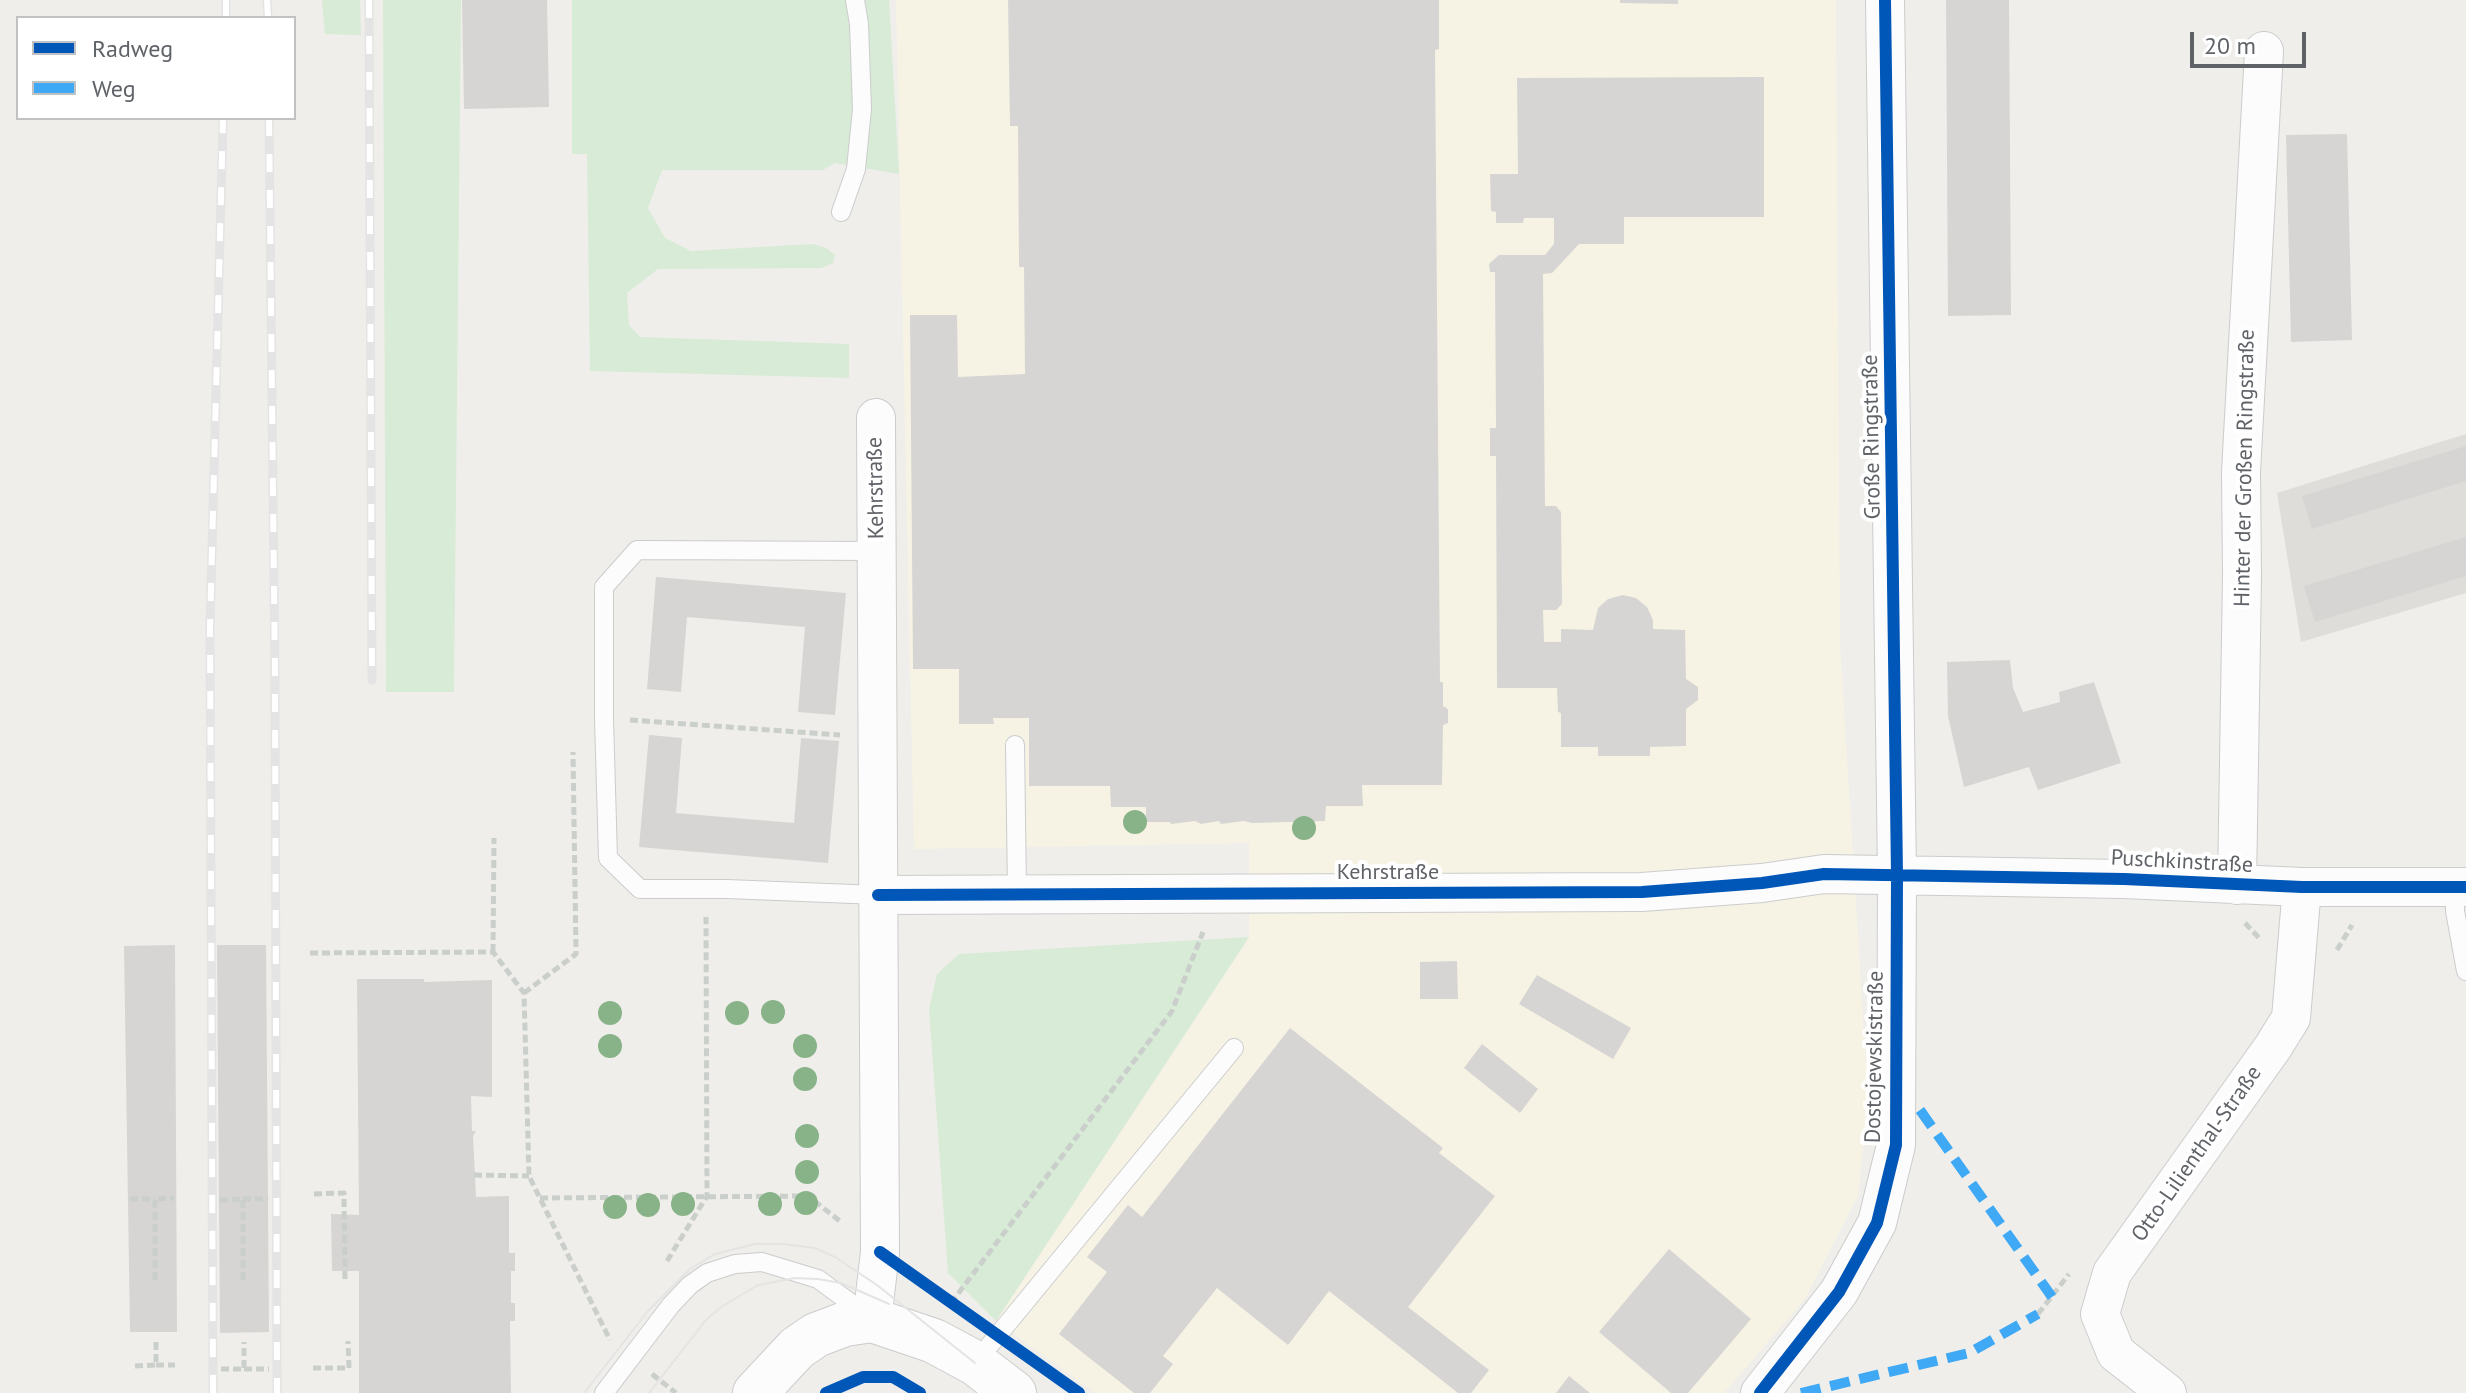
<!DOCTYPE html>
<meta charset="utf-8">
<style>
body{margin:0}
#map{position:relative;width:2466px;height:1393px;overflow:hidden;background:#efeeea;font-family:"PT Sans",sans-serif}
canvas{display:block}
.legend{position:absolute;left:16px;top:16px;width:280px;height:104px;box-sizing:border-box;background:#fff;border:2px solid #bfc1c3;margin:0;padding:10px 14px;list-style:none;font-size:24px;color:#5f6368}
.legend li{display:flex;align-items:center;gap:16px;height:40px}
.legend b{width:40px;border:2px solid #bfc1c3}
.scale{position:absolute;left:2190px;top:32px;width:116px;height:36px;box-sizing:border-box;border:4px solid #5f6368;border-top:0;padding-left:10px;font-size:24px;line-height:28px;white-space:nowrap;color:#5f6368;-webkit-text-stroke:6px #fff;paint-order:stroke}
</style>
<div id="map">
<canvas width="2466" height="1393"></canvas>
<ul class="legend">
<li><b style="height:10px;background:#0057b8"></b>Radweg</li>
<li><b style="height:10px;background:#3fa9f5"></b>Weg</li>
</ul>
<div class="scale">20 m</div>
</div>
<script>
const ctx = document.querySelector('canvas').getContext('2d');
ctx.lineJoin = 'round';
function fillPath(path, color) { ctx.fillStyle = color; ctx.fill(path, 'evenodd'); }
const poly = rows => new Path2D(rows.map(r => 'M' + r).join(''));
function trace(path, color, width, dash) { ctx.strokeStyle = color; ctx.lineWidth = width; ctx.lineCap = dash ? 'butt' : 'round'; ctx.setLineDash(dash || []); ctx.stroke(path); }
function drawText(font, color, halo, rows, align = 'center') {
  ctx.font = font + ' "PT Sans",sans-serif'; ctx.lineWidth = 8; ctx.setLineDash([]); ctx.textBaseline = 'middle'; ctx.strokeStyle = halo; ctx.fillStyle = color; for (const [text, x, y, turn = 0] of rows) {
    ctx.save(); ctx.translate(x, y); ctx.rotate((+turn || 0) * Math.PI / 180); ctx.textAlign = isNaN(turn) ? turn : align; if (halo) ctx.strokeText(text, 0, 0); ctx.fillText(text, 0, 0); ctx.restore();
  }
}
fillPath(poly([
 [896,0,1836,0,1840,645,1868,1099,1858,1196,1805,1299,1724,1393,1095,1393,996,1321,1249,938,1249,843,914,849]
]), '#f7f3e4');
fillPath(poly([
 [2466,434,2466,593,2301,642,2277,493]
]), '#dfddda');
fillPath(poly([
 [322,0,360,0,361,35,325,34],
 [383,0,461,0,454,692,386,692],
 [572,0,889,0,899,174,835,163,823,170,662,170,648,208,665,238,691,251,813,244,826,248,835,255,833,263,821,268,658,269,627,293,629,325,640,337,849,344,849,378,590,371,587,154,572,154],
 [1249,937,996,1321,948,1273,929,1009,937,974,959,954]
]), '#d8ebd6');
fillPath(poly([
 [462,0,547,0,549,107,464,109],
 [1008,0,1439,0,1439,49,1435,50,1440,682,1443,682,1443,706,1448,709,1448,723,1443,725,1442,785,1362,785,1363,806,1326,806,1325,821,1252,823,1244,821,1221,824,1219,821,1201,824,1195,821,1171,824,1170,822,1146,822,1146,807,1111,807,1110,786,1029,786,1029,718,993,718,994,724,959,724,959,669,913,669,910,315,957,315,958,377,1025,374,1024,267,1019,267,1018,126,1010,126],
 [1620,0,1678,0,1678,4,1620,3],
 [1946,0,2009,0,2011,315,1948,316],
 [1764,77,1764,217,1624,217,1624,244,1579,244,1552,273,1543,274,1545,506,1556,506,1561,512,1562,604,1556,610,1543,610,1544,642,1561,642,1561,629,1593,630,1598,608,1608,599,1623,595,1636,598,1647,607,1653,620,1653,629,1685,630,1686,679,1698,687,1698,700,1686,709,1686,746,1650,747,1650,756,1598,756,1598,747,1561,747,1561,713,1558,712,1557,688,1497,688,1496,456,1490,456,1490,428,1496,428,1495,272,1490,272,1489,264,1499,255,1545,255,1554,244,1554,218,1524,218,1523,223,1496,223,1496,212,1491,211,1490,174,1518,174,1517,78],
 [2347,134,2352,340,2291,342,2286,135],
 [2466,446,2466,481,2312,529,2302,496],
 [2466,537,2466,576,2315,622,2304,586],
 [656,577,846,593,835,715,798,712,805,627,687,617,681,692,647,689],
 [2010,660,2013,688,2023,712,2060,702,2059,692,2094,682,2121,763,2038,790,2029,767,1964,787,1948,716,1947,662],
 [649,735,682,738,676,813,794,823,801,738,839,741,828,863,639,847],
 [175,945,177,1332,130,1332,124,946],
 [217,945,266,945,269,1332,220,1333],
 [1457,961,1458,999,1420,999,1420,962],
 [1537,975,1631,1028,1613,1059,1519,1004],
 [357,979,424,979,424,982,492,980,492,1097,471,1096,472,1131,476,1131,473,1136,476,1197,509,1196,509,1253,515,1253,515,1271,511,1271,511,1303,515,1303,515,1321,510,1321,511,1393,359,1393,359,1271,332,1271,331,1214,359,1215],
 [1290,1028,1443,1148,1439,1153,1495,1196,1408,1307,1489,1370,1471,1393,1458,1393,1329,1291,1288,1345,1217,1288,1163,1356,1173,1364,1150,1393,1134,1393,1059,1334,1107,1272,1087,1257,1128,1205,1142,1217],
 [1482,1044,1538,1089,1520,1113,1464,1068],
 [1669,1249,1751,1319,1688,1393,1671,1393,1599,1332],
 [1569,1376,1590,1393,1556,1393]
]), '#d6d5d3');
const service = poly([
 [841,212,856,169,862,109,859,24,855,0],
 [877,551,637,550,604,587,604,719,608,858,640,889,727,889,878,895],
 [1015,745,1017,892],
 [2455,888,2455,911,2466,971],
 [975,1363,1234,1048],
 [604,1393,671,1305,690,1285,707,1273,735,1264,762,1262,818,1279,867,1315]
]);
const minor = poly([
 [2237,885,2242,576,2241,472,2264,51],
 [878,895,1642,892,1762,883,1824,874,2124,879,2302,887,2466,887],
 [872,1320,880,1252,876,418],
 [1760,1393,1839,1292,1877,1223,1896,1145,1897,874,1885,0],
 [2167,1393,2116,1353,2100,1314,2112,1273,2273,1047,2291,1018,2302,887]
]);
const tertiary = poly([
 [755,1393,797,1348,816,1335,845,1324,872,1320,934,1341,975,1363,1014,1393]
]);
trace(service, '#cbcccc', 20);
trace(minor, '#cbcccc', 40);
trace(tertiary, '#cbcccc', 46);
trace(poly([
 [630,720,840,735],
 [2245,923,2260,939],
 [2337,950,2352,925],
 [493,952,494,838],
 [310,953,493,952,524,993,529,1176,610,1340],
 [524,993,576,954,573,752],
 [474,1175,529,1176],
 [314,1194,344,1193,345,1281],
 [540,1198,808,1196,841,1222],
 [130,1199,155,1199],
 [243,1199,268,1199],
 [220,1200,243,1199,243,1281],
 [667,1261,707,1196,706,917],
 [155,1280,155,1199,174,1198],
 [951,1303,1172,1011,1203,932],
 [2038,1314,2069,1274],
 [156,1365,175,1365],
 [135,1366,156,1365,156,1341],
 [313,1368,349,1368,348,1341],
 [221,1369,244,1369,244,1342],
 [244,1369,269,1369],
 [652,1374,676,1393]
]), '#cacfcc', 5, [8, 4]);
trace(service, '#fdfcfc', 18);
trace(minor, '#fdfcfc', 38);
trace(tertiary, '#fdfcfc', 44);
trace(poly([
 [584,1393,648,1311,690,1269,715,1254,755,1244,783,1244,815,1248,835,1257,877,1285,975,1363],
 [649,1393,706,1320,721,1307,758,1285,795,1278,818,1279,841,1283,889,1304]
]), '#e4e4e4', 2);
const rail = poly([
 [267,0,268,18],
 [369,0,372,680],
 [226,18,226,0],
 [269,118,275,678,277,1393],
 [213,1393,210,627,223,118]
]);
trace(rail, '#e4e4e4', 9);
trace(rail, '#fff', 6, [18]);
trace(poly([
 [1920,1110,2052,1297],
 [1801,1393,1969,1353,2038,1314]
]), '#3fa9f5', 10, [20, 10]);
trace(poly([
 [878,895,1642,892,1762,883,1824,874,2124,879,2302,887,2466,887],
 [880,1252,1079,1393],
 [826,1393,863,1377,893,1377,920,1393],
 [1760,1393,1839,1292,1877,1223,1896,1145,1897,874,1885,0]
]), '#0057b8', 12);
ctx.fillStyle = '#88b388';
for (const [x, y] of [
 [1135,822],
 [1304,828],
 [773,1012],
 [610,1013],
 [737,1013],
 [610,1046],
 [805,1046],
 [805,1079],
 [807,1136],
 [807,1172],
 [806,1203],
 [683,1204],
 [770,1204],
 [648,1205],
 [615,1207]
]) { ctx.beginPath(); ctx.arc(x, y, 12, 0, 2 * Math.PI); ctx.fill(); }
drawText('22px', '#5f6368', '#fff', [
 ["Große Ringstraße",1872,437,-91],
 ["Hinter der Großen Ringstraße",2245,468,-89],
 ["Kehrstraße",876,488,-91],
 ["Puschkinstraße",2182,862,3],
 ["Kehrstraße",1388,873],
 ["Dostojewskistraße",1875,1057,-89],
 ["Otto-Lilienthal-Straße",2197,1154,-55]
]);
</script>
